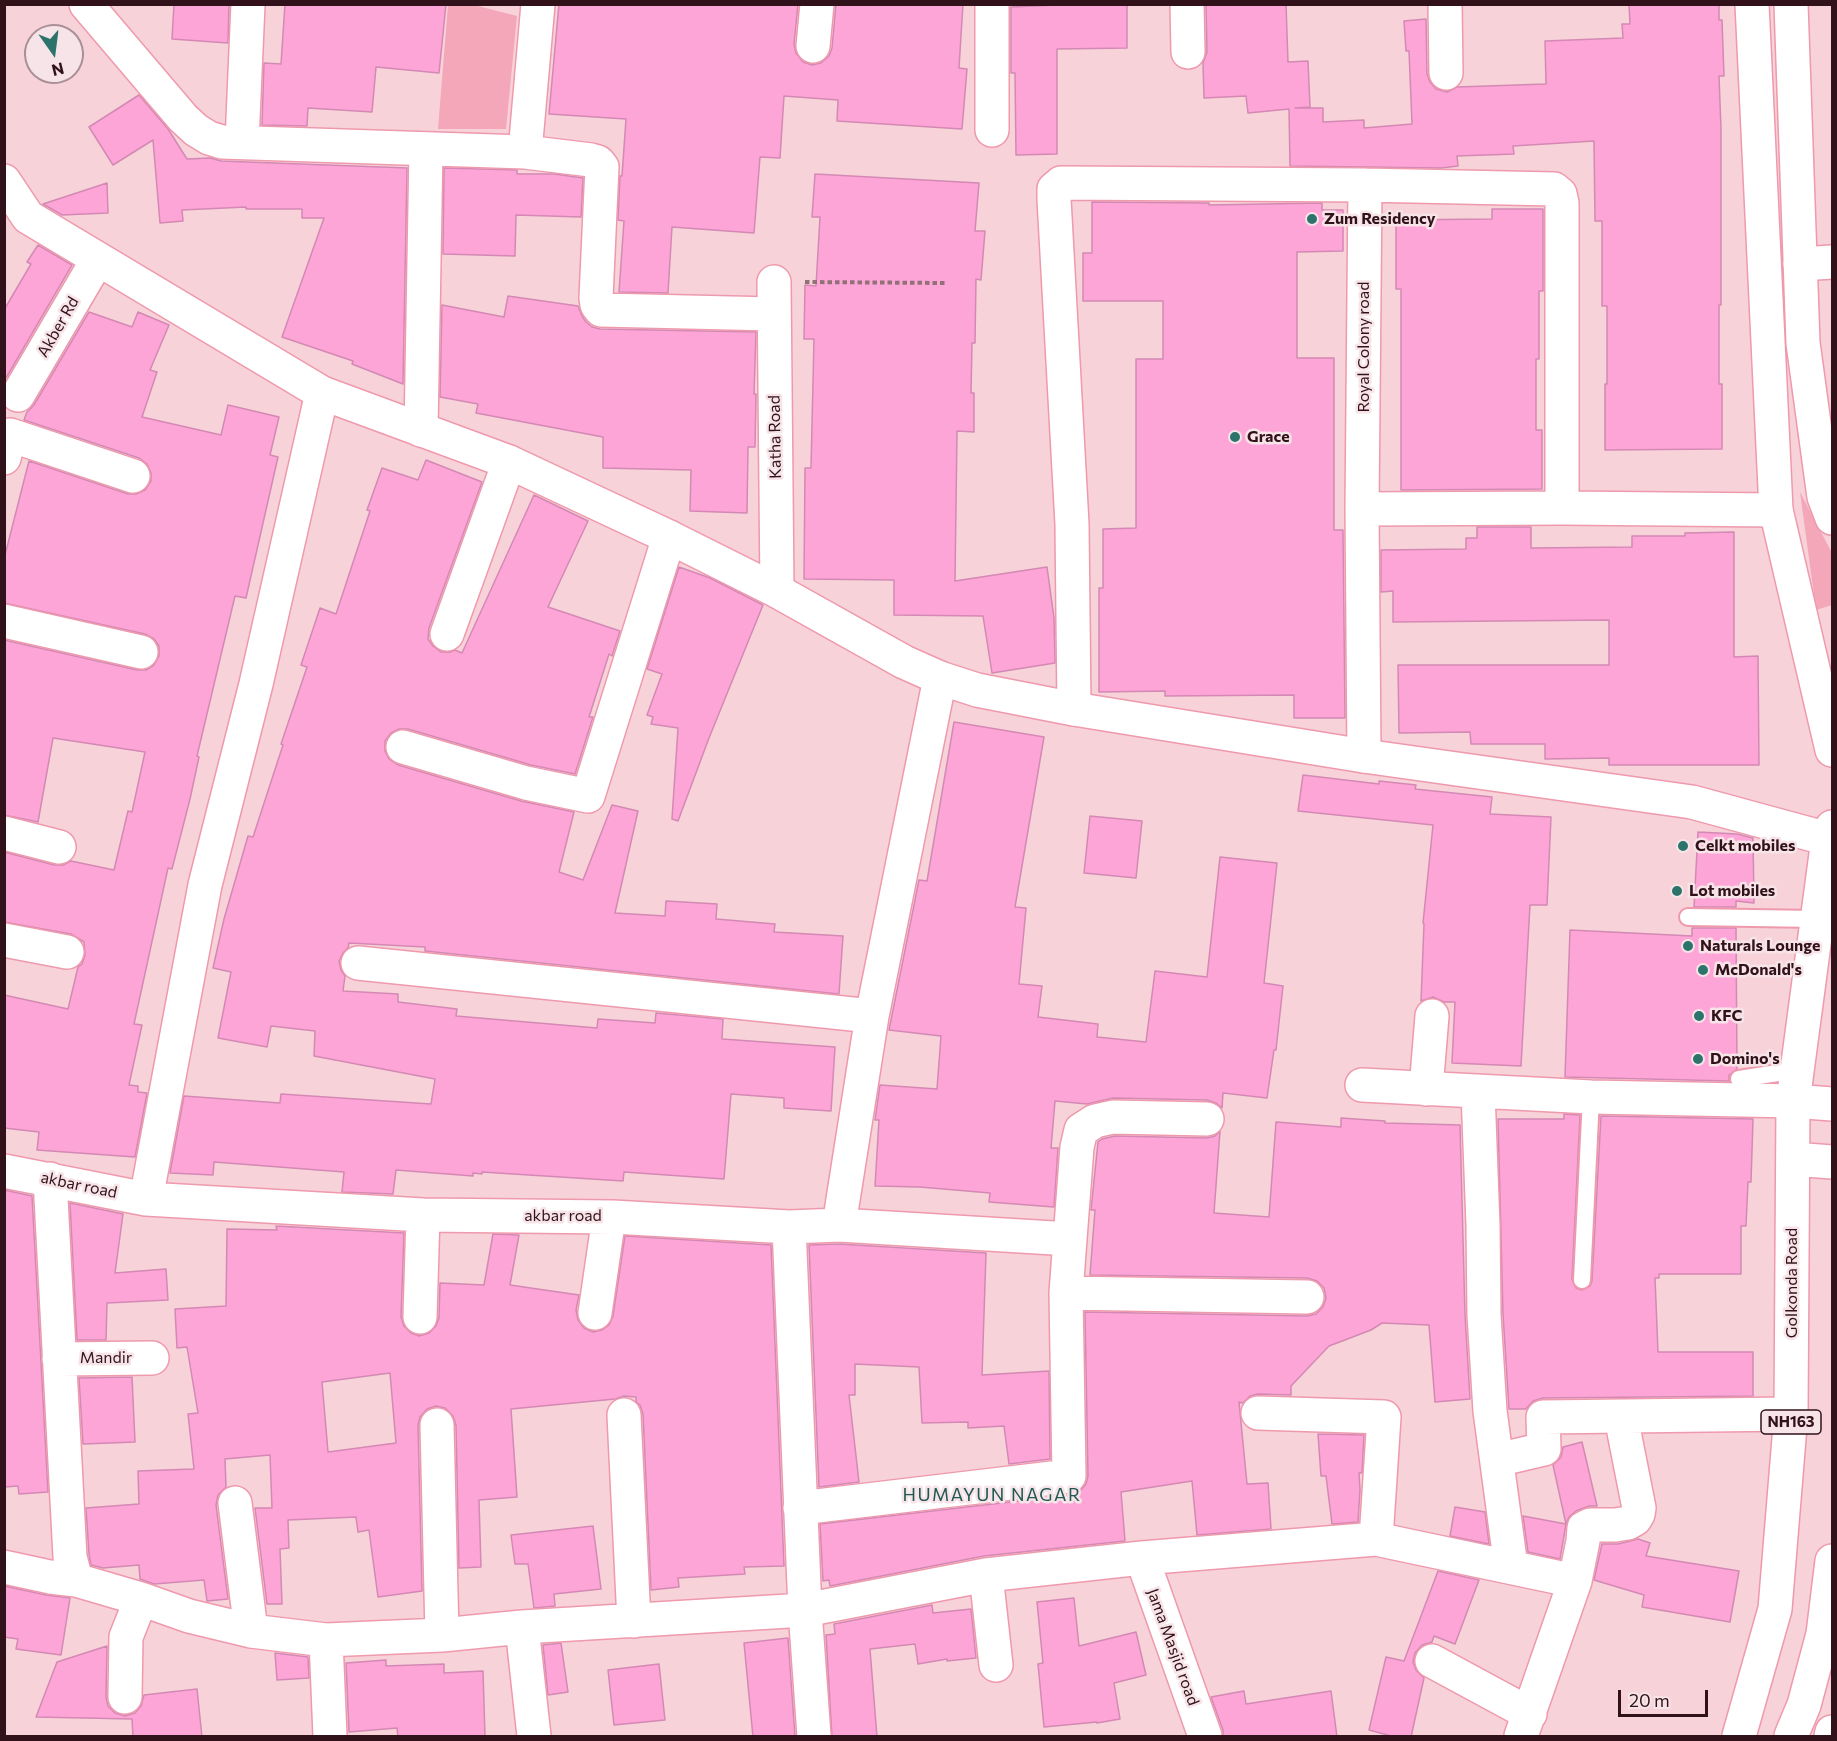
<!DOCTYPE html>
<style>
body{margin:0}
#map{position:relative;width:1837px;height:1741px;overflow:hidden;background:#f7d2d9;font-family:Commissioner,sans-serif}
canvas{display:block}
.frame{position:absolute;inset:0;border:6px solid #32121a;pointer-events:none}
.north{position:absolute;left:24px;top:24px;width:60px;height:60px;box-sizing:border-box;background:#f7e4e8;border:2px solid #a89096;border-radius:50%;rotate:166deg;font-size:16px;font-weight:700;line-height:24px;text-align:center;color:#32121a}
.north::after{content:'';display:block;margin:auto;width:21px;height:27px;background:#2c746b;clip-path:polygon(50% 0,100% 100%,50% 72%,0 100%)}
.scale{position:absolute;left:1618px;top:1690px;width:90px;height:27px;box-sizing:border-box;border:3px solid #32121a;border-top:0;padding-left:8px;font-size:18px;line-height:21px;white-space:nowrap;color:#32121a;-webkit-text-stroke:4px #f7e4e8;paint-order:stroke}
</style>
<div id="map">
<canvas width="1837" height="1741"></canvas>
<div class="frame"></div>
<div class="north">N</div>
<div class="scale">20 m</div>
</div>
<script>
const ctx = document.querySelector('canvas').getContext('2d');
ctx.lineJoin = 'round';
function fillPath(path, color) { ctx.fillStyle = color; ctx.fill(path, 'evenodd'); }
const poly = rows => new Path2D(rows.map(r => 'M' + r).join(''));
function trace(path, color, width, dash) { ctx.strokeStyle = color; ctx.lineWidth = width; ctx.lineCap = dash ? 'butt' : 'round'; ctx.setLineDash(dash || []); ctx.stroke(path); }
function drawText(font, color, halo, rows, align = 'center') {
  ctx.font = font + ' Commissioner,sans-serif'; ctx.lineWidth = 5; ctx.setLineDash([]); ctx.textBaseline = 'middle'; ctx.strokeStyle = halo; ctx.fillStyle = color; for (const [text, x, y, turn = 0] of rows) {
    ctx.save(); ctx.translate(x, y); ctx.rotate((+turn || 0) * Math.PI / 180); ctx.textAlign = isNaN(turn) ? turn : align; if (halo) ctx.strokeText(text, 0, 0); ctx.fillText(text, 0, 0); ctx.restore();
  }
}
fillPath(poly([
 [448,5,474,5,517,16,506,129,438,129],
 [1800,492,1832,553,1832,605,1816,610]
]), '#f4a7b8');
const building = poly([
 [174,4,229,4,228,43,172,39,174,4],
 [285,4,446,4,439,73,376,67,372,112,308,108,307,126,262,125,264,63,281,64,285,4],
 [559,4,798,4,794,44,796,53,803,62,812,65,821,63,829,56,832,48,836,4,963,4,959,68,967,69,962,129,837,121,838,100,784,96,780,158,760,157,754,233,672,227,668,293,619,292,624,221,618,220,620,176,622,176,626,119,549,114,559,4],
 [1080,4,1127,4,1127,48,1057,49,1057,154,1016,155,1015,73,1011,73,1011,7,1080,4],
 [1206,4,1286,4,1288,62,1308,61,1310,107,1295,108,1323,108,1323,122,1364,120,1364,128,1412,124,1409,51,1406,51,1404,21,1426,19,1427,74,1430,82,1436,89,1447,92,1457,87,1546,84,1545,41,1623,38,1622,24,1630,24,1629,4,1719,4,1719,20,1722,20,1724,76,1719,76,1721,129,1721,305,1719,305,1719,384,1722,384,1722,449,1605,450,1605,384,1607,384,1607,306,1602,306,1602,221,1595,221,1594,141,1513,146,1514,154,1457,156,1458,166,1441,168,1290,166,1289,109,1248,113,1246,96,1204,98,1203,63,1207,52,1206,4],
 [139,95,168,129,187,159,210,158,221,161,407,168,403,384,352,364,353,361,282,337,324,218,302,218,302,209,246,209,246,207,182,210,183,221,160,223,153,140,113,165,89,127,139,95],
 [444,168,517,170,517,174,554,174,583,178,581,217,516,215,515,256,443,254,444,168],
 [815,174,979,183,975,231,985,231,981,280,976,279,975,343,972,343,971,393,974,393,974,432,957,431,955,581,1047,567,1054,618,1055,663,992,673,983,616,894,615,894,580,804,579,805,468,811,468,814,339,804,339,805,285,816,286,820,217,812,217,815,174],
 [107,183,108,213,62,215,43,204,107,183],
 [1092,202,1209,203,1209,205,1322,203,1322,210,1343,210,1343,251,1297,252,1297,358,1334,358,1334,530,1343,530,1345,718,1294,718,1294,695,1165,696,1165,691,1099,692,1099,588,1103,588,1103,529,1136,528,1136,359,1163,359,1163,301,1083,301,1083,253,1092,253,1092,202],
 [1492,209,1543,209,1543,291,1539,291,1539,359,1536,359,1536,430,1542,430,1542,489,1401,490,1401,289,1396,289,1396,220,1492,219,1492,209],
 [38,245,72,265,6,378,4,377,4,310,31,264,27,262,38,245],
 [508,296,578,306,582,316,586,322,592,327,600,329,756,332,754,394,756,394,755,447,748,447,747,513,690,511,691,470,603,468,603,437,476,413,478,404,440,397,442,305,504,317,508,296],
 [89,312,132,327,138,312,169,325,150,370,157,372,142,417,221,435,228,405,279,417,270,455,278,457,246,598,235,596,197,756,199,757,190,799,172,869,168,868,134,1024,142,1025,129,1085,138,1086,138,1092,147,1093,135,1157,37,1150,39,1132,4,1128,4,995,68,1009,78,967,82,964,85,955,84,942,71,934,4,922,4,852,54,865,63,865,71,861,114,870,128,811,132,812,145,752,53,738,38,822,4,815,4,640,137,670,146,670,154,665,159,656,159,646,154,639,145,634,4,603,4,559,29,461,128,494,136,494,145,490,151,481,151,473,147,464,139,458,24,420,27,412,34,405,89,312],
 [426,460,482,482,429,628,428,639,433,646,441,652,450,652,455,650,462,653,534,495,588,521,548,607,620,631,612,656,609,654,589,717,593,717,575,774,531,765,408,729,399,729,391,733,385,741,385,751,389,759,398,765,521,801,574,812,559,872,583,880,612,805,638,811,615,913,665,916,666,901,717,904,716,919,775,924,774,932,843,936,839,994,425,951,425,947,349,943,348,948,343,953,339,961,341,970,345,976,343,991,398,994,398,1002,457,1009,456,1016,597,1028,598,1019,655,1023,656,1013,723,1019,722,1039,835,1047,831,1111,784,1108,784,1098,731,1094,724,1179,624,1172,623,1181,482,1172,482,1174,473,1173,473,1176,396,1170,393,1194,342,1192,344,1172,214,1162,213,1175,170,1173,184,1096,280,1103,281,1094,431,1104,435,1079,314,1056,315,1031,271,1026,267,1047,218,1038,231,972,213,968,224,919,248,836,253,837,283,745,281,744,307,667,301,665,320,608,336,614,370,511,367,510,382,468,418,480,426,460],
 [1477,527,1531,527,1531,548,1632,547,1632,536,1685,536,1685,533,1734,532,1734,657,1758,656,1759,765,1609,765,1609,758,1545,759,1545,744,1471,744,1470,732,1399,733,1398,665,1609,665,1609,620,1393,622,1393,591,1381,592,1381,550,1466,549,1466,538,1477,538,1477,527],
 [679,567,710,578,763,605,709,738,678,821,672,819,678,728,651,724,653,717,647,715,662,674,647,669,679,567],
 [954,722,1044,737,1015,907,1026,908,1019,984,1042,986,1038,1017,1098,1024,1097,1037,1146,1042,1155,971,1207,977,1220,857,1277,863,1264,983,1283,986,1276,1050,1274,1050,1267,1098,1223,1093,1222,1108,1216,1103,1207,1100,1113,1098,1087,1104,1055,1101,1051,1148,1058,1148,1054,1207,989,1202,990,1193,920,1187,875,1186,879,1120,875,1120,880,1085,937,1089,941,1036,889,1030,919,880,927,881,954,722],
 [1303,775,1379,784,1379,781,1416,785,1415,789,1492,797,1490,814,1551,817,1547,905,1530,905,1521,1066,1452,1063,1455,1002,1444,1002,1433,997,1421,1001,1424,924,1423,923,1433,825,1298,811,1303,775],
 [1090,816,1142,821,1136,878,1084,873,1090,816],
 [1698,832,1737,834,1753,838,1754,903,1736,901,1736,907,1694,907,1698,832],
 [1692,928,1736,928,1737,1069,1729,1075,1729,1081,1565,1077,1570,930,1692,936,1692,928],
 [1564,1114,1580,1115,1572,1279,1576,1288,1582,1290,1590,1286,1592,1281,1601,1116,1753,1119,1751,1182,1748,1182,1746,1226,1741,1226,1741,1274,1659,1274,1659,1278,1655,1278,1658,1352,1753,1352,1753,1396,1543,1398,1533,1401,1526,1409,1509,1409,1503,1314,1498,1119,1564,1119,1564,1114],
 [1341,1118,1385,1121,1385,1123,1460,1125,1465,1315,1470,1399,1435,1402,1429,1325,1382,1323,1371,1330,1329,1346,1291,1386,1291,1395,1258,1394,1250,1396,1243,1403,1239,1402,1247,1484,1268,1483,1271,1529,1197,1535,1192,1481,1121,1492,1125,1541,984,1556,830,1586,829,1580,823,1581,820,1524,1071,1495,1080,1491,1086,1484,1088,1476,1085,1312,1307,1316,1316,1314,1323,1307,1326,1298,1324,1288,1317,1281,1307,1278,1090,1275,1095,1210,1091,1210,1098,1142,1102,1139,1115,1136,1207,1138,1215,1136,1220,1131,1214,1213,1269,1217,1276,1122,1341,1127,1341,1118],
 [4,1190,32,1196,48,1492,19,1494,18,1486,4,1487,4,1190],
 [70,1203,123,1214,115,1273,166,1269,168,1300,107,1303,106,1340,77,1340,70,1203],
 [276,1226,404,1233,401,1317,404,1326,411,1333,419,1336,429,1333,436,1326,439,1318,440,1283,484,1285,493,1234,519,1235,510,1285,579,1295,576,1310,578,1320,584,1328,593,1332,602,1330,609,1325,613,1316,625,1236,771,1245,784,1566,744,1567,745,1574,678,1578,679,1587,651,1590,643,1414,640,1405,636,1402,636,1397,624,1396,615,1399,511,1409,517,1497,479,1500,481,1567,459,1568,456,1425,453,1416,445,1408,436,1406,427,1409,420,1417,418,1425,422,1591,378,1597,369,1530,358,1532,356,1517,288,1520,289,1548,280,1549,282,1604,267,1604,255,1508,272,1508,270,1455,225,1459,226,1487,218,1495,216,1505,228,1599,207,1601,204,1580,154,1584,140,1579,139,1565,103,1568,91,1565,89,1554,86,1508,139,1504,138,1471,194,1469,188,1414,198,1413,187,1347,177,1348,175,1309,226,1306,227,1229,277,1230,276,1226],
 [390,1373,396,1443,328,1452,322,1382,390,1373],
 [839,1244,986,1253,982,1375,1049,1371,1050,1459,1009,1464,1004,1426,968,1428,968,1422,922,1423,919,1367,855,1364,855,1395,849,1395,859,1482,819,1487,809,1245,839,1244],
 [132,1377,135,1442,83,1444,79,1378,132,1377],
 [1318,1434,1364,1435,1362,1473,1359,1473,1360,1490,1358,1522,1332,1524,1326,1476,1321,1476,1318,1434],
 [1582,1442,1597,1506,1589,1506,1576,1511,1569,1517,1566,1524,1553,1465,1561,1457,1563,1447,1582,1442],
 [1455,1507,1485,1512,1489,1544,1450,1536,1455,1507],
 [1523,1516,1566,1524,1560,1559,1528,1552,1523,1516],
 [593,1526,601,1589,554,1594,555,1606,534,1608,528,1564,515,1564,511,1535,593,1526],
 [1638,1539,1650,1543,1646,1556,1739,1571,1730,1622,1642,1607,1644,1595,1594,1580,1602,1544,1618,1544,1638,1539],
 [1438,1571,1479,1580,1455,1644,1434,1636,1432,1642,1422,1645,1415,1653,1413,1662,1416,1670,1424,1678,1411,1737,1395,1737,1369,1730,1386,1657,1404,1661,1438,1571],
 [4,1586,46,1595,70,1598,61,1655,16,1649,18,1639,4,1637,4,1586],
 [1074,1598,1079,1646,1136,1632,1146,1675,1114,1683,1120,1719,1097,1723,1097,1722,1044,1727,1038,1664,1043,1663,1037,1602,1074,1598],
 [932,1605,933,1613,971,1609,976,1658,947,1661,947,1659,918,1664,915,1644,870,1649,877,1737,832,1737,826,1635,835,1634,834,1624,932,1605],
 [788,1638,795,1737,753,1737,744,1643,788,1638],
 [561,1643,568,1692,548,1695,543,1645,561,1643],
 [107,1646,106,1697,108,1706,115,1713,125,1716,135,1713,141,1706,144,1695,197,1689,202,1737,133,1737,132,1719,36,1717,57,1662,107,1646],
 [275,1653,308,1657,309,1678,277,1680,275,1653],
 [386,1660,386,1666,444,1664,444,1673,483,1671,485,1737,398,1737,397,1728,349,1732,346,1663,386,1660],
 [659,1664,665,1720,614,1725,608,1670,659,1664],
 [1244,1691,1246,1704,1331,1691,1337,1737,1223,1737,1223,1730,1211,1697,1244,1691]
]);
fillPath(building, '#fea5d8');
trace(building, '#d389b3', 1.5);
const lane = poly([
 [1688,917,1817,919],
 [1739,1079,1797,1070],
 [1582,1280,1591,1097]
]);
const street = poly([
 [86,4,183,118,196,130,209,138,222,142,525,152,591,160,598,162,602,167,596,298,597,305,601,310,774,314],
 [1187,4,1188,52],
 [1445,4,1446,73],
 [813,46,817,4],
 [992,130,992,4],
 [242,142,248,4],
 [525,152,538,4],
 [1800,264,1832,262],
 [774,282,777,591],
 [18,395,98,259],
 [421,430,426,149],
 [4,458,10,435,133,476],
 [1362,509,1562,508,1776,510],
 [4,621,141,652],
 [447,634,509,462],
 [1074,709,1072,524,1054,199,1054,189,1061,183,1365,185,1554,189,1560,194,1562,203,1562,508],
 [403,747,526,783,588,796,669,537],
 [1364,756,1362,509,1365,185],
 [4,833,59,847],
 [4,940,67,952],
 [358,963,872,1016],
 [1362,1085,1591,1097,1793,1101,1832,1104],
 [1426,1089,1432,1016],
 [1478,1092,1483,1225,1484,1315,1490,1411,1511,1567],
 [4,1171,146,1199,423,1215,613,1217,789,1227,839,1225,1070,1239,1066,1293,1069,1476,800,1508],
 [50,1179,70,1557,76,1580],
 [146,1199,205,885,256,684,322,393],
 [839,1225,872,1016,940,678],
 [789,1227,805,1610,814,1736],
 [1070,1239,1077,1147,1081,1130,1095,1121,1113,1117,1207,1119],
 [1066,1293,1307,1297],
 [595,1313,609,1217],
 [420,1317,423,1215],
 [59,1359,152,1358],
 [1258,1413,1384,1417,1376,1539],
 [624,1415,634,1621],
 [437,1425,442,1635],
 [1497,1460,1544,1449,1543,1417,1791,1414],
 [235,1503,251,1631],
 [1142,1558,1205,1736],
 [4,1567,50,1577,76,1580,141,1599,189,1616,251,1631,326,1640,442,1635,522,1627,805,1610,986,1575,1142,1558,1376,1539,1575,1581],
 [986,1575,996,1665],
 [522,1627,534,1736],
 [326,1640,330,1736],
 [1432,1661,1530,1714],
 [125,1697,126,1637,141,1599],
 [1521,1736,1575,1581,1583,1541,1584,1528,1590,1525,1615,1525,1628,1523,1635,1519,1638,1514,1639,1508,1621,1417]
]);
const secondary = poly([
 [1752,4,1776,510,1832,750],
 [1791,4,1803,343,1824,497,1832,518],
 [4,181,28,217,322,393,509,462,669,537,777,591,904,662,940,678,977,690,1074,709,1364,756,1692,802,1828,839]
]);
const highway = poly([
 [1793,1159,1832,1162],
 [1739,1736,1775,1609,1791,1414,1793,1101,1828,839,1832,827],
 [1791,1736,1804,1705,1823,1634,1832,1561],
 [1831,1736,1832,1732]
]);
trace(lane, '#ef99ad', 20);
trace(street, '#ef99ad', 36);
trace(secondary, '#ef99ad', 36);
trace(highway, '#ef99ad', 36);
trace(poly([
 [805,282,945,283]
]), '#927077', 4, [4.5, 3]);
trace(lane, '#fff', 16);
trace(street, '#fff', 33);
trace(secondary, '#fff', 33);
trace(highway, '#fff', 33);
for (const [x, y, r, color] of [
 [1312,219,6,"#2c746b"],
 [1235,437,6,"#2c746b"],
 [1683,846,6,"#2c746b"],
 [1677,891,6,"#2c746b"],
 [1688,946,6,"#2c746b"],
 [1703,970,6,"#2c746b"],
 [1699,1016,6,"#2c746b"],
 [1698,1059,6,"#2c746b"]
]) { const dot = new Path2D(); dot.arc(x, y, r, 0, 2 * Math.PI); ctx.fillStyle = color; ctx.fill(dot); trace(dot, '#f7e4e8', 2); }
for (const [x, y, w] of [
 [1791,1422,60]
]) { const box = new Path2D(); box.roundRect(x - w / 2, y - 12, w, 24, 4.5); ctx.fillStyle = '#f7e4e8'; ctx.fill(box); trace(box, '#32121a', 1.5); }
drawText('bold 15px', '#32121a', null, [
 ["NH163",1791,1422]
]);
drawText('bold 16px', '#32121a', '#f7e4e8', [
 ["Zum Residency",1324,219],
 ["Grace",1247,437],
 ["Celkt mobiles",1695,846],
 ["Lot mobiles",1689,891],
 ["Naturals Lounge",1700,946],
 ["McDonald's",1715,970],
 ["KFC",1711,1016],
 ["Domino's",1710,1059]
], 'left');
drawText('16px', '#32121a', '#f7e4e8', [
 ["Akber Rd",58,327,-60],
 ["Royal Colony road",1364,347,-90],
 ["Katha Road",775,437,-91],
 ["akbar road",79,1185,12],
 ["akbar road",563,1216],
 ["Golkonda Road",1792,1283,-90],
 ["Mandir",106,1358],
 ["Jama Masjid road",1173,1647,70]
]);
ctx.letterSpacing = '1.5px';
drawText('18px', '#205952', '#f7e4e8', [
 ["HUMAYUN NAGAR",992,1495]
]);
ctx.letterSpacing = '0px';
</script>
